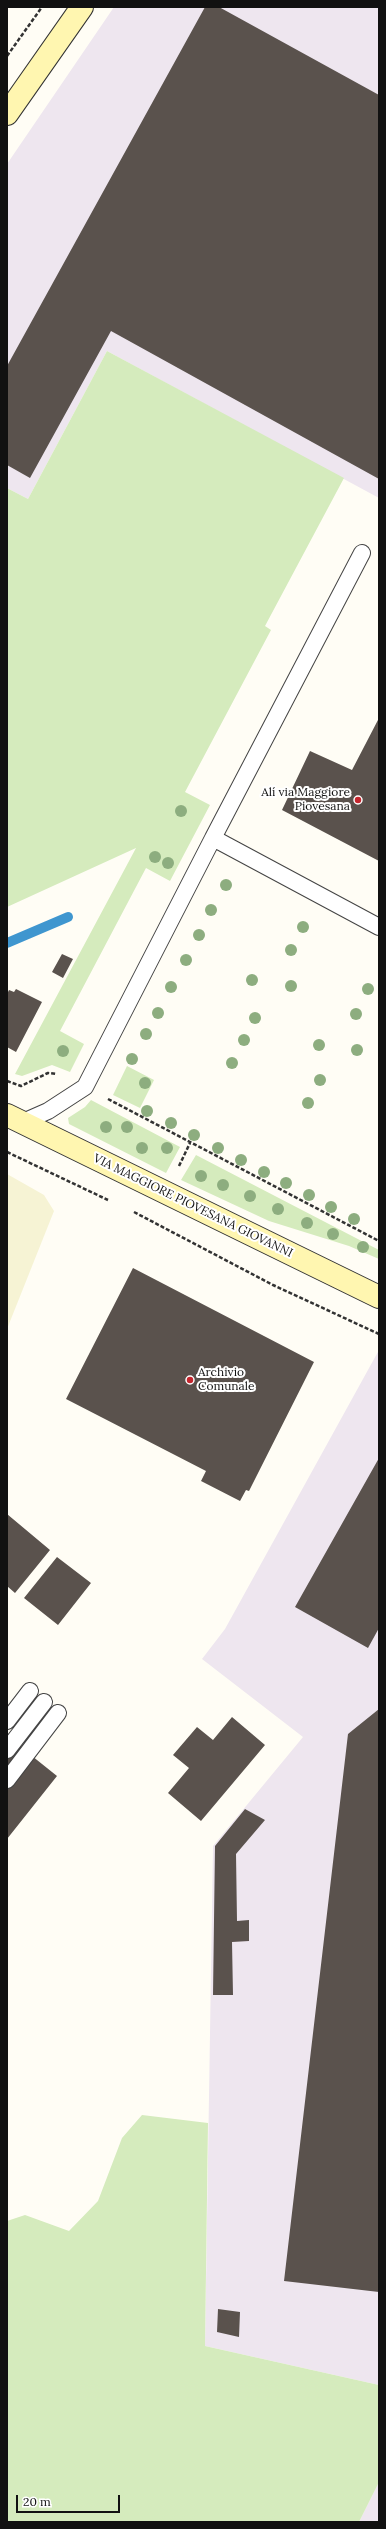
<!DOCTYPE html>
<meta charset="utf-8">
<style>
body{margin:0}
#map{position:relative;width:386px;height:2529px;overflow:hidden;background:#fffdf5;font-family:Lora,serif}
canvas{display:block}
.frame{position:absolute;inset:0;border:8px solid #111;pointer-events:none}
.scale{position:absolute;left:16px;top:2495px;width:104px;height:18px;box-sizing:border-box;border:2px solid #111;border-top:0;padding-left:5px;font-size:12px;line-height:14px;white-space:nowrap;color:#111;-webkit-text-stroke:3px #fff;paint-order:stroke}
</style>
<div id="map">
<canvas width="386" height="2529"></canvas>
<div class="frame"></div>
<div class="scale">20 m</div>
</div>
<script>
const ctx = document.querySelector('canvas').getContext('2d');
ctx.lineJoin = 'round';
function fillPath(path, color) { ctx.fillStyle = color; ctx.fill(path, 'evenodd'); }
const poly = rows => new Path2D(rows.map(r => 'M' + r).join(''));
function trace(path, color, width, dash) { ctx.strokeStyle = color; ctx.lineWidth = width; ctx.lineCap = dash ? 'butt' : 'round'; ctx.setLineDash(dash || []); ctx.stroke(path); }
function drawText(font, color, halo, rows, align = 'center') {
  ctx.font = font + ' Lora,serif'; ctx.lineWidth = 4; ctx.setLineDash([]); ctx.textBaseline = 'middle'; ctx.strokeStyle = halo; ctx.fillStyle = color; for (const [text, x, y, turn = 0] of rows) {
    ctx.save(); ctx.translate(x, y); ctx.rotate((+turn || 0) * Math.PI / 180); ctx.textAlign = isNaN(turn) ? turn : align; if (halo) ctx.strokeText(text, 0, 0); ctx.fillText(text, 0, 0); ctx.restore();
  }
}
fillPath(poly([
 [114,7,379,7,379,498,107,351,28,499,7,488,7,164],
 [379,1350,379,2385,205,2346,213,1846,303,1737,202,1659,225,1629],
 [379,2482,379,2522,359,2522]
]), '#eee6ef');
fillPath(poly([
 [7,1174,44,1195,54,1211,7,1329]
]), '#f6f3d4');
fillPath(poly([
 [107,351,344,478,265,626,271,630,185,792,210,805,170,881,146,868,60,1031,84,1044,70,1072,52,1065,22,1076,15,1074,136,848,7,907,7,488,28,499],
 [127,1066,154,1080,140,1108,113,1095],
 [91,1100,180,1147,166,1173,69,1124,68,1118,85,1107],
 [196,1155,379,1250,379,1259,349,1246,269,1221,181,1180],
 [142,2115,208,2123,205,2346,379,2385,379,2482,359,2522,7,2522,7,2221,25,2215,69,2231,98,2201,122,2138]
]), '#d5ebbd');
trace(poly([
 [7,943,68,917]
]), '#3f96cf', 10);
fillPath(poly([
 [205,7,219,7,379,95,379,479,111,331,30,478,7,465,7,366],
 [379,718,379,861,282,810,310,751,352,770],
 [62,954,73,959,63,978,52,972],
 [16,989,42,1002,16,1052,7,1047,7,994,9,990,14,992],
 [133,1268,314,1362,249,1491,246,1490,240,1501,201,1481,206,1471,66,1399],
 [379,1458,379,1628,368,1648,295,1607],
 [7,1514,50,1550,15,1593,7,1586],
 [57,1557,91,1583,58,1625,24,1598],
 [379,1709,379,2292,284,2281,348,1734],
 [232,1717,265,1745,201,1821,168,1793,189,1768,173,1755,197,1727,213,1740],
 [7,1736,57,1776,7,1839],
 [245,1809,265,1820,236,1854,237,1921,249,1920,249,1941,232,1942,233,1995,213,1995,215,1846],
 [218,2309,240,2312,239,2337,217,2332]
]), '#5a524d');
const lane = poly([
 [362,553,213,838,379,927],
 [23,1122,48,1111,85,1087,213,838],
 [7,1721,30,1691],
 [7,1750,44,1702],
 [7,1780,58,1713]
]);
const secondary = poly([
 [7,114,82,7],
 [7,1115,379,1297]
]);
trace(lane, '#444', 18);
trace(secondary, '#333', 24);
trace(poly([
 [7,56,42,7],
 [7,1081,21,1086,48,1073,57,1074],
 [108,1099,379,1241],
 [7,1152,108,1200],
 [179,1166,190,1143],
 [134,1212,273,1285,379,1334]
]), '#333', 2.5, [4, 2]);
trace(lane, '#fff', 16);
trace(secondary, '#fff6b0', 22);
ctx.fillStyle = '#8dad7f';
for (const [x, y] of [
 [181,811],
 [155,857],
 [168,863],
 [226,885],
 [211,910],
 [303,927],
 [199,935],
 [291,950],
 [186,960],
 [252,980],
 [291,986],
 [171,987],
 [368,989],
 [158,1013],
 [356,1014],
 [255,1018],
 [146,1034],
 [244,1040],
 [319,1045],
 [357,1050],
 [63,1051],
 [132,1059],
 [232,1063],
 [320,1080],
 [145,1083],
 [308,1103],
 [147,1111],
 [171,1123],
 [106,1127],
 [127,1127],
 [194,1135],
 [142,1148],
 [167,1148],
 [218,1148],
 [241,1160],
 [264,1172],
 [201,1176],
 [286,1183],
 [223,1185],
 [309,1195],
 [250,1196],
 [331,1207],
 [278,1209],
 [354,1219],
 [307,1223],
 [333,1234],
 [363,1247]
]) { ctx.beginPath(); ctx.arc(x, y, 6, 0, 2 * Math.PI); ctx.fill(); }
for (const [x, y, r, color] of [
 [358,800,4,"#c4262e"],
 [190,1380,4,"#c4262e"]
]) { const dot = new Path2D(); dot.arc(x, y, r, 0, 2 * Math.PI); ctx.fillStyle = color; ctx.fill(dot); trace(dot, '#fff', 1.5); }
drawText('12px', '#111', '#fff', [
 ["Alí via Maggiore",350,793],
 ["Piovesana",350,807],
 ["Archivio",198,1373,"left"],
 ["Comunale",198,1387,"left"]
], 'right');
drawText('12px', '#111', '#fff', [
 ["VIA MAGGIORE PIOVESANA GIOVANNI",193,1206,26]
]);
</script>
